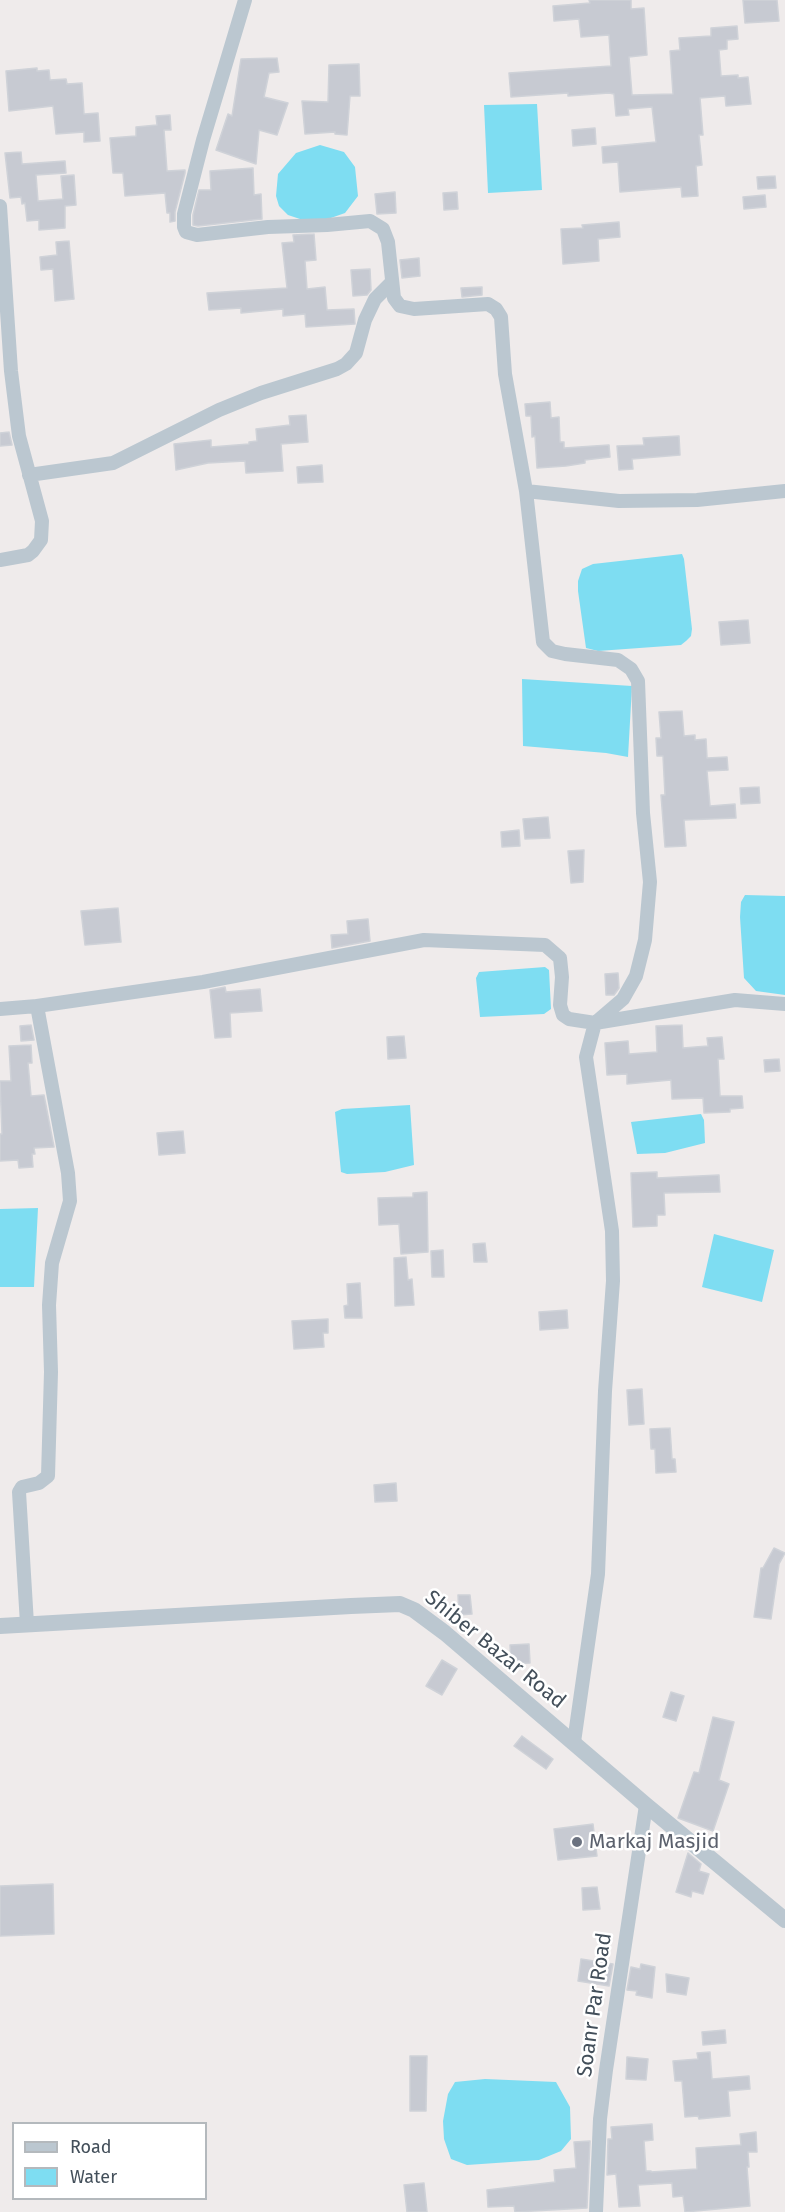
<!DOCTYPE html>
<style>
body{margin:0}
#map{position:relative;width:785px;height:2212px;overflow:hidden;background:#efebeb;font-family:"Fira Sans",sans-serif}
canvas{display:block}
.legend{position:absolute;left:12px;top:2122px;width:195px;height:78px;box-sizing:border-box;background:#fff;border:2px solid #b4b9bd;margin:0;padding:8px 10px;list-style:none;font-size:18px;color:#434f5a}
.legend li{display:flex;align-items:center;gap:12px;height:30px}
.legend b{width:30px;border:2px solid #b4b9bd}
</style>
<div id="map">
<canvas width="785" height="2212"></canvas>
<ul class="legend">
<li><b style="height:8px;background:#bbc7d0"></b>Road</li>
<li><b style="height:16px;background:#7eddf2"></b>Water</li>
</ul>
</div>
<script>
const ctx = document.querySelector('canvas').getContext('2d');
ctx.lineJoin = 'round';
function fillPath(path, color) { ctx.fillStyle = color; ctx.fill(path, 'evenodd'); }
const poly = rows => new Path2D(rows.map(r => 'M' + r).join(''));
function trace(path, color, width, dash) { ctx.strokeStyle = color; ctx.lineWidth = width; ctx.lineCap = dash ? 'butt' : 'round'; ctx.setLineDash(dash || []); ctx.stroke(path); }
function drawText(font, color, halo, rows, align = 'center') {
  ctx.font = font + ' "Fira Sans",sans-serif'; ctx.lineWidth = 5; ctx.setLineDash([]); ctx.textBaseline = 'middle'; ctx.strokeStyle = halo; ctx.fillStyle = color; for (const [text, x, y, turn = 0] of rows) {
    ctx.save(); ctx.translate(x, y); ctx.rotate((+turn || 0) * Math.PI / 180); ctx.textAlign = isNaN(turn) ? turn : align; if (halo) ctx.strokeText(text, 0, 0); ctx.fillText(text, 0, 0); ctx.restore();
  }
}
fillPath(poly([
 [537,104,542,190,488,193,484,105],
 [320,145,344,152,355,167,358,196,345,213,328,219,303,220,288,215,279,206,276,196,278,174,296,153],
 [682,554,684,559,692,629,691,636,686,641,681,645,598,651,586,648,578,591,578,581,582,569,593,564],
 [522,679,632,686,628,757,606,753,523,746],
 [745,895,785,896,785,995,756,991,744,978,740,917,741,902],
 [545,967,549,970,551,1009,544,1014,480,1017,476,978,479,972],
 [410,1105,414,1165,385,1172,347,1174,341,1172,335,1112,342,1109],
 [701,1114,704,1120,705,1143,665,1153,637,1154,631,1122],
 [38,1208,34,1287,0,1287,0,1209],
 [714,1234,774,1250,762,1302,702,1287],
 [485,2079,556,2082,570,2107,571,2139,561,2151,539,2160,467,2165,451,2159,444,2139,443,2121,448,2094,455,2082]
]), '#7eddf2');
const building = poly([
 [589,0,631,0,631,9,644,8,647,55,629,57,632,95,673,94,670,51,680,50,679,38,711,36,711,28,737,26,738,39,727,40,727,49,719,50,721,76,738,75,738,78,748,77,751,104,726,106,725,96,700,98,703,135,699,135,702,165,696,166,698,196,682,197,681,187,620,192,618,162,603,163,602,147,656,142,652,107,628,109,629,115,616,116,614,94,609,93,568,96,568,93,511,97,509,73,611,66,609,35,581,37,579,19,554,21,553,6,590,3,589,0],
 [743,0,777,0,779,21,745,23,743,0],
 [277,58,279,72,269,73,264,97,288,103,277,135,259,130,256,164,216,150,228,114,232,116,241,59,277,58],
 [359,64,360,96,350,96,347,135,335,134,335,132,305,134,302,101,328,102,329,65,359,64],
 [37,68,37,71,49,70,50,80,66,79,67,84,82,83,84,114,98,113,100,141,84,142,84,132,56,134,53,106,9,111,6,71,37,68],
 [170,115,171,130,164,130,167,171,185,170,185,173,175,212,175,221,170,222,170,213,167,213,165,193,125,196,123,173,113,173,110,138,136,136,136,127,157,125,156,116,170,115],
 [595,128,596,144,573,146,572,130,595,128],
 [21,152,22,164,65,161,66,173,36,175,38,201,63,199,61,176,74,175,76,205,65,206,65,228,39,230,39,220,27,221,25,203,22,204,21,197,10,198,5,153,21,152],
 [253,168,254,195,261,194,262,219,198,226,193,225,193,215,199,190,211,190,210,171,253,168],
 [775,176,776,188,758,189,757,177,775,176],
 [395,192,396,213,377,214,375,194,395,192],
 [457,192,458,209,444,210,443,193,457,192],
 [765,195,766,207,744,209,743,197,765,195],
 [619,222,620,237,598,239,599,261,563,264,561,229,583,228,582,225,619,222],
 [314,234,316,260,305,261,307,289,325,287,327,310,354,309,355,324,306,327,305,314,283,316,283,309,241,313,241,308,209,310,207,293,287,288,282,243,294,242,293,235,314,234],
 [69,241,74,299,55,301,53,269,41,270,40,257,57,255,56,242,69,241],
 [419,258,420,276,402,278,400,260,419,258],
 [370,269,371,290,367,295,353,296,351,270,370,269],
 [482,287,482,295,462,297,461,288,482,287],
 [550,402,551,418,559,417,560,442,564,442,564,448,609,445,610,457,585,460,585,463,566,466,537,468,535,436,532,437,531,416,526,416,525,404,550,402],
 [306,415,308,442,281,444,283,471,246,473,245,461,208,463,176,470,174,444,211,440,211,447,249,444,249,442,257,441,256,429,290,425,289,416,306,415],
 [9,432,12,445,0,446,0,433,9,432],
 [679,436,680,455,632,459,633,469,619,470,617,446,644,445,643,438,679,436],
 [322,465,323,482,298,483,297,467,322,465],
 [748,620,750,643,721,645,719,622,748,620],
 [682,711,684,736,695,735,695,740,706,739,707,758,727,757,728,770,707,771,710,806,735,804,736,818,684,820,686,846,665,847,661,795,665,795,663,756,657,756,656,738,661,738,659,712,682,711],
 [759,787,760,803,741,804,740,788,759,787],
 [548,817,550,838,525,839,523,819,548,817],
 [519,830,520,846,502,847,501,832,519,830],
 [584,850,583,882,571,883,568,851,584,850],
 [118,908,121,942,85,945,81,911,118,908],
 [368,919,370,941,332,948,331,935,348,934,347,921,368,919],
 [618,973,619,988,614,995,606,995,605,974,618,973],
 [225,987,226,992,260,989,262,1011,230,1013,231,1037,215,1038,210,990,225,987],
 [31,1025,34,1040,21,1041,20,1026,31,1025],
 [682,1025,683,1048,708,1046,707,1038,722,1037,724,1059,718,1059,720,1096,742,1096,743,1108,730,1109,730,1112,704,1113,703,1098,672,1099,671,1080,627,1084,627,1074,607,1075,605,1043,628,1041,629,1054,657,1052,656,1026,682,1025],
 [404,1036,406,1058,388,1059,387,1037,404,1036],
 [31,1045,32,1063,28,1063,31,1096,44,1095,54,1147,34,1148,35,1154,32,1154,33,1167,19,1168,18,1160,0,1161,0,1134,2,1134,0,1081,11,1081,9,1046,31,1045],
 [779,1059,780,1071,765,1072,764,1060,779,1059],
 [183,1131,185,1153,159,1155,157,1133,183,1131],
 [657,1172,657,1178,719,1175,720,1192,664,1193,665,1215,657,1215,657,1226,633,1227,631,1173,657,1172],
 [427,1192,428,1252,401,1254,399,1224,379,1225,378,1198,413,1197,413,1193,427,1192],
 [485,1243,487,1262,474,1262,473,1244,485,1243],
 [443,1250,444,1277,432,1277,431,1251,443,1250],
 [406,1257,408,1280,412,1279,414,1305,395,1306,394,1258,406,1257],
 [360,1283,362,1318,345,1318,344,1306,348,1305,347,1284,360,1283],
 [567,1310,568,1328,540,1330,539,1312,567,1310],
 [328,1319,328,1333,323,1333,324,1347,294,1349,292,1321,328,1319],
 [642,1389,644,1424,629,1425,627,1390,642,1389],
 [670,1428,672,1459,675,1459,676,1472,656,1473,655,1449,651,1449,650,1429,670,1428],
 [396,1483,397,1501,375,1502,374,1485,396,1483],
 [774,1548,785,1553,779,1564,771,1619,754,1617,761,1568,763,1568,774,1548],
 [458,1595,470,1595,472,1614,459,1615,458,1595],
 [529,1644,530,1663,511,1664,510,1645,529,1644],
 [442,1660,457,1669,442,1695,426,1686,442,1660],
 [671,1692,684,1696,676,1721,663,1717,671,1692],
 [713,1717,734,1722,719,1780,729,1784,713,1831,678,1818,694,1772,699,1773,713,1717],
 [522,1736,553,1759,546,1769,514,1746,522,1736],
 [593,1824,597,1856,558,1860,554,1829,593,1824],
 [688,1853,701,1864,699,1871,709,1874,703,1894,692,1891,691,1897,676,1892,688,1853],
 [53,1884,54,1934,0,1936,0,1886,53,1884],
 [597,1887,600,1909,583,1910,582,1888,597,1887],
 [581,1959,613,1964,609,1986,578,1981,581,1959],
 [641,1964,655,1967,652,1998,636,1995,637,1991,627,1990,631,1967,640,1969,641,1964],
 [666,1974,689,1978,686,1995,667,1992,666,1974],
 [725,2030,726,2043,703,2045,702,2032,725,2030],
 [710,2052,712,2079,749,2076,750,2089,728,2091,730,2116,699,2119,698,2116,685,2117,682,2081,675,2081,673,2061,698,2059,697,2053,710,2052],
 [410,2056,427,2056,426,2111,410,2111,410,2056],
 [627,2057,648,2059,646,2080,626,2079,627,2057],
 [652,2124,653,2140,644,2141,646,2171,651,2171,651,2172,697,2169,696,2148,741,2145,740,2134,756,2132,757,2152,748,2152,749,2167,747,2167,750,2206,685,2212,683,2196,673,2197,672,2183,638,2185,640,2206,619,2207,616,2174,607,2175,608,2139,612,2139,611,2127,652,2124],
 [590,2141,587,2208,515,2212,514,2206,488,2207,487,2190,555,2182,554,2170,576,2168,574,2142,590,2141],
 [424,2183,427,2212,407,2212,404,2185,424,2183]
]);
fillPath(building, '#c7cad2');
trace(building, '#cfd2d8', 1.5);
trace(poly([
 [245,0,203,140,184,214,184,227,186,232,197,235,268,227,327,225,370,221,383,229,388,242,394,298,400,306,414,309,488,304,496,309,501,317,505,374,526,491,619,501,697,500,785,491],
 [0,206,11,371,19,436,42,521,41,540,33,551,28,555,0,560],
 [29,475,113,463,219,410,261,393,337,369,346,364,356,353,365,320,375,299,392,282],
 [526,491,543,642,552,651,565,654,618,660,631,669,638,681,643,813,650,882,645,940,636,976,623,999,595,1023,586,1057,612,1231,613,1281,605,1391,598,1574,574,1742],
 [0,1009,37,1006,203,982,424,940,545,945,560,958,562,977,560,1005,563,1015,569,1019,595,1023,735,1000,785,1004],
 [27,1624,19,1492,22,1487,39,1483,48,1476,51,1372,49,1305,52,1263,70,1201,68,1173,37,1006],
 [596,2212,600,2119,606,2070,646,1805]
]), '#bbc7d0', 14);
trace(poly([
 [0,1626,351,1606,400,1604,414,1610,445,1633,646,1805,785,1920]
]), '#bbc7d0', 16);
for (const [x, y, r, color] of [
 [577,1842,6,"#6b7280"]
]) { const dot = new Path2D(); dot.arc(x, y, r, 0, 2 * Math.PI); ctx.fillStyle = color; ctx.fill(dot); trace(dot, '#fff', 2); }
drawText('21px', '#434f5a', '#fff', [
 ["Shiber Bazar Road",495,1650,39],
 ["Soanr Par Road",595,2005,-82]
]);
drawText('21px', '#5b616d', '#fff', [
 ["Markaj Masjid",589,1842]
], 'left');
</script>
